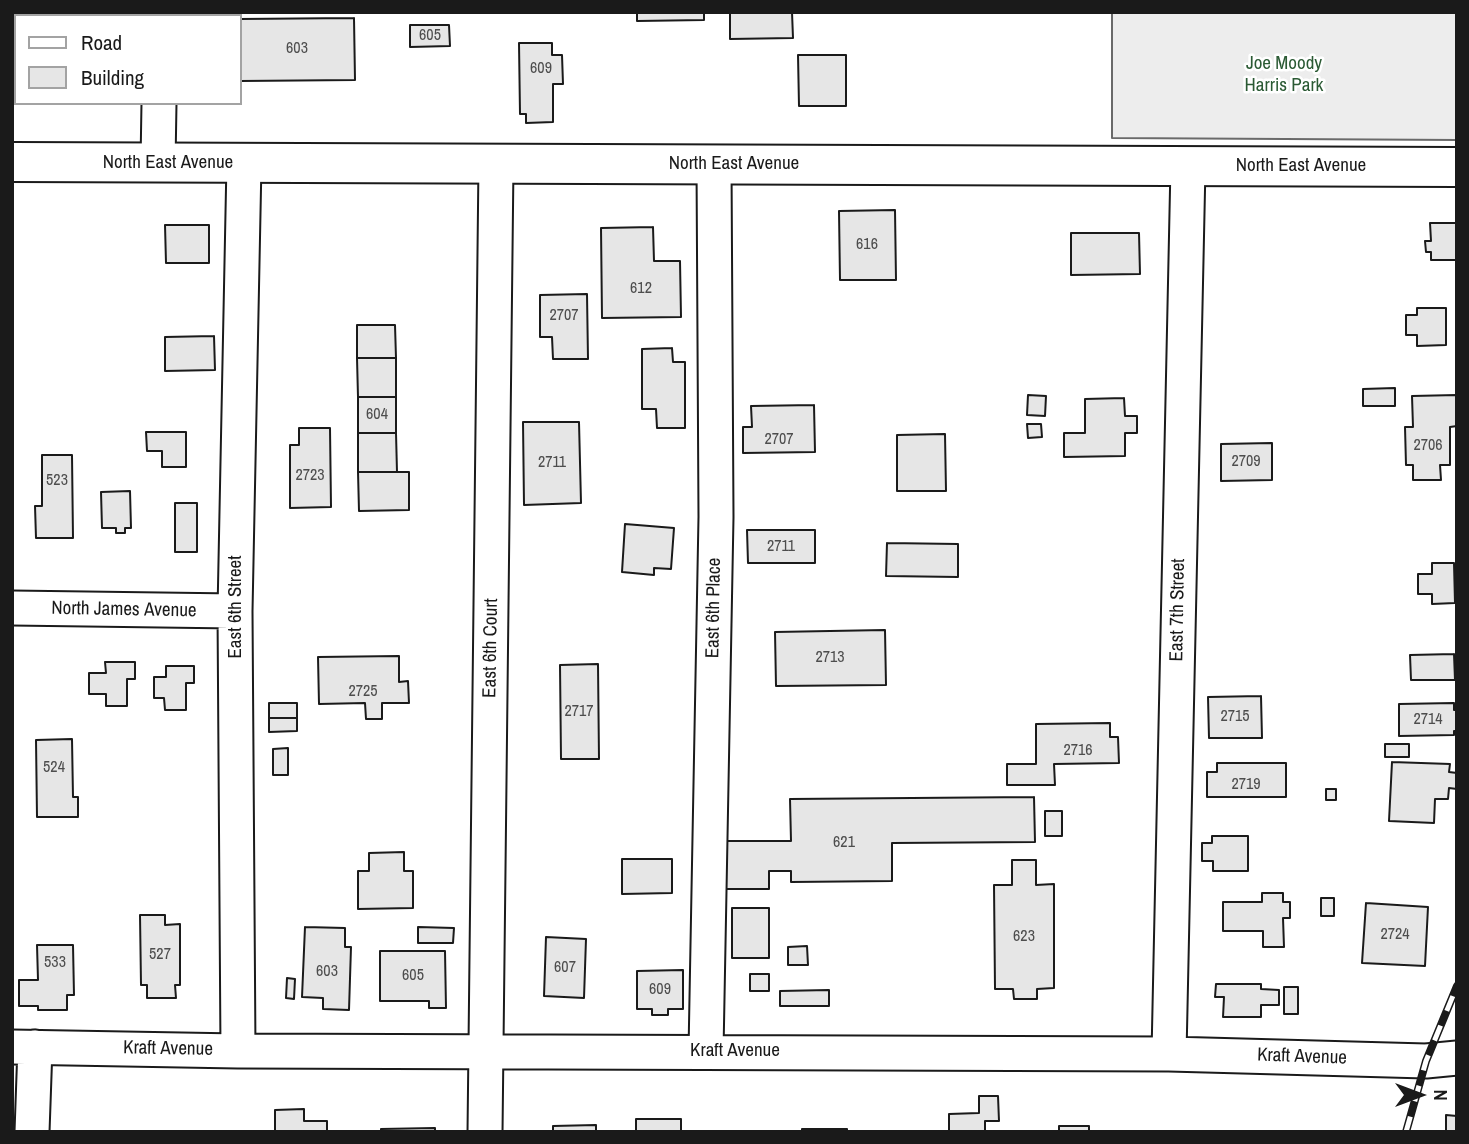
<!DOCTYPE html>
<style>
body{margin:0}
#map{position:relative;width:1469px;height:1144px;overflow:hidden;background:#fff;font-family:"Archivo Narrow",sans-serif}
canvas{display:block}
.frame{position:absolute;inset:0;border:14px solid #1a1a1a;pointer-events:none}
.legend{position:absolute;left:14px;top:14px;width:228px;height:91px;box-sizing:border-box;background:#fff;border:2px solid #a3a3a3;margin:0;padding:9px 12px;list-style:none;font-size:21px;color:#1a1a1a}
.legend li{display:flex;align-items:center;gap:14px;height:35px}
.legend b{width:35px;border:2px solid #a3a3a3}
.north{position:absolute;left:1385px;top:1060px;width:70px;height:70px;-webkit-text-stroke:5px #fff;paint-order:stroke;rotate:90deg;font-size:19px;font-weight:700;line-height:28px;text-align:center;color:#1a1a1a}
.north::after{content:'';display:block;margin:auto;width:24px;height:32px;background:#1a1a1a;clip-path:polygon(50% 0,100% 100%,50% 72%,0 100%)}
</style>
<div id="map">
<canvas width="1469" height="1144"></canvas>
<div class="frame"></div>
<ul class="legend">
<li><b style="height:9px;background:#fff"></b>Road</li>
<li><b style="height:19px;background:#e6e6e6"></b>Building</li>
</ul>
<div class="north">N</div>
</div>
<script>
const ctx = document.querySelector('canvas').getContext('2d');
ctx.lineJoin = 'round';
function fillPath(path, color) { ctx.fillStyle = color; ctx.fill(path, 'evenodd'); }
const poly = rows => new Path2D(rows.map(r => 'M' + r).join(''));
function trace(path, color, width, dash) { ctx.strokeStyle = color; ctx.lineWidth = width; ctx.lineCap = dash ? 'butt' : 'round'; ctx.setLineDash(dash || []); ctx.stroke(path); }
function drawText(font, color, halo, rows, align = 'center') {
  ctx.font = font + ' "Archivo Narrow",sans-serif'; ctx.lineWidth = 5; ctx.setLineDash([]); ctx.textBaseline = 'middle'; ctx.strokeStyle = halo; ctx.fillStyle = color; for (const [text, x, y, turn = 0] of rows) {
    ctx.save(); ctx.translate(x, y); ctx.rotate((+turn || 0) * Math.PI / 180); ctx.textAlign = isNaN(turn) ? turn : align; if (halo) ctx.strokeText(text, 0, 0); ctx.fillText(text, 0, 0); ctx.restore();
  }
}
const built = poly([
 [1112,12,1457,12,1457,140,1112,138,1112,12]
]);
fillPath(built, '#ededed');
trace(built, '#6a6a6a', 2);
const building = poly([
 [637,12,704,12,704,20,637,21,637,12],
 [730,12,792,12,793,38,730,39,730,12],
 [354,18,355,80,240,81,240,19,354,18],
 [410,25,449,25,450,46,410,47,410,25],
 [519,43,552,43,552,55,562,55,563,84,553,84,553,122,526,123,526,114,520,114,519,43],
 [798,55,846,55,846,106,799,106,798,55],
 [895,210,896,280,840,280,839,211,895,210],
 [1430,223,1457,223,1457,260,1431,260,1431,252,1426,252,1425,241,1431,241,1430,223],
 [165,225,209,225,209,263,166,263,165,225],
 [653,227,654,261,680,261,681,317,602,318,601,228,653,227],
 [1071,233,1139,233,1140,274,1071,275,1071,233],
 [587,294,588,359,553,359,552,337,540,337,540,295,587,294],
 [1417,308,1446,308,1446,345,1417,346,1417,335,1406,335,1406,315,1417,315,1417,308],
 [357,325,395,325,396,358,357,358,357,325],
 [214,336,215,370,165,371,165,337,214,336],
 [672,348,673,362,685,362,685,428,657,428,656,409,642,409,642,349,672,348],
 [357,358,396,358,396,397,358,397,357,358],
 [1395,388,1395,406,1363,406,1363,389,1395,388],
 [1028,395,1046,396,1045,416,1027,415,1028,395],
 [1457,395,1457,426,1450,427,1450,465,1440,465,1441,480,1413,480,1413,465,1406,465,1405,427,1413,427,1412,396,1457,395],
 [358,397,396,397,396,433,358,433,358,397],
 [1124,398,1125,416,1137,416,1137,433,1125,433,1125,456,1064,457,1064,433,1085,433,1085,399,1124,398],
 [814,405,815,452,743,453,743,427,752,427,751,406,814,405],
 [523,422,579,422,581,503,524,505,523,422],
 [1027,424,1041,424,1042,437,1028,438,1027,424],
 [299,428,330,428,331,507,290,508,290,445,299,445,299,428],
 [146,432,186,432,186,467,162,467,162,451,147,451,146,432],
 [358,433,396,433,397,472,358,472,358,433],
 [945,434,946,491,897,491,897,435,945,434],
 [1272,443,1272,480,1221,481,1221,444,1272,443],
 [42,455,72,455,73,538,36,538,35,506,42,506,42,455],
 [358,472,409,472,409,510,359,511,358,472],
 [130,491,131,528,125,528,125,533,116,533,116,528,102,528,101,492,130,491],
 [175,503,197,503,197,552,175,552,175,503],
 [625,524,674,528,671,569,654,568,654,575,622,572,625,524],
 [747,530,815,530,815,563,748,563,747,530],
 [887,543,958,544,958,577,886,576,887,543],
 [1432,563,1454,563,1455,603,1432,604,1432,594,1418,594,1418,574,1432,574,1432,563],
 [885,630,886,685,776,686,775,632,885,630],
 [1454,654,1455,680,1411,680,1410,655,1454,654],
 [399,656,399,682,408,681,409,703,382,703,382,719,366,719,365,703,319,704,318,657,399,656],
 [105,662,135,662,135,679,127,679,127,706,106,706,106,694,89,694,89,673,106,673,105,662],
 [598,664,599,759,561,759,560,665,598,664],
 [166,666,194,666,194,683,186,683,186,710,165,710,164,698,154,698,154,677,166,677,166,666],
 [1261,696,1262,738,1209,738,1208,697,1261,696],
 [269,703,297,703,297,718,269,718,269,703],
 [1454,703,1454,710,1457,710,1457,731,1454,731,1454,735,1399,736,1399,704,1454,703],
 [269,718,297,718,297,731,269,732,269,718],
 [1110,723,1110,737,1118,737,1119,763,1054,764,1055,785,1007,785,1007,764,1036,764,1036,724,1110,723],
 [72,739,73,797,78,797,78,817,37,817,36,740,72,739],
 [1385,744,1409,744,1409,757,1385,757,1385,744],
 [288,748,288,775,273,775,273,749,288,748],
 [1392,762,1450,764,1449,772,1457,773,1457,789,1449,788,1448,799,1435,799,1434,823,1389,821,1392,762],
 [1217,763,1286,763,1286,797,1207,797,1207,772,1217,772,1217,763],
 [1326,789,1336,789,1336,800,1326,800,1326,789],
 [1034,797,1035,842,892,843,892,881,791,882,791,871,769,871,769,889,726,889,725,841,791,841,790,799,1034,797],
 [1045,811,1062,811,1062,836,1045,836,1045,811],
 [1212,836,1248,836,1248,871,1213,871,1213,861,1202,861,1202,843,1212,843,1212,836],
 [404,852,404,871,413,871,413,908,358,909,358,871,369,871,369,853,404,852],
 [622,859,672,859,672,893,622,894,622,859],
 [1012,860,1036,860,1036,885,1054,884,1054,988,1037,989,1037,999,1014,999,1013,989,995,989,994,885,1012,885,1012,860],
 [1262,893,1283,893,1283,902,1290,902,1290,918,1283,918,1284,947,1263,947,1263,931,1223,931,1223,902,1262,902,1262,893],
 [1321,898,1334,898,1334,916,1321,916,1321,898],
 [1366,903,1428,907,1425,966,1362,963,1366,903],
 [732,908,769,908,769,958,732,958,732,908],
 [140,915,165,915,165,925,180,924,180,985,175,985,176,998,147,998,147,985,141,985,140,915],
 [305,927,345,928,345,947,351,947,349,1010,323,1009,323,998,302,997,305,927],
 [418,927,454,928,453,943,418,943,418,927],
 [546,937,586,939,584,998,544,996,546,937],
 [37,945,73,945,74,995,67,995,67,1010,38,1010,38,1006,19,1006,19,980,38,980,37,945],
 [807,946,808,965,788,965,788,947,807,946],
 [380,951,445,951,446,1008,429,1008,429,1001,380,1001,380,951],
 [683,970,683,1009,668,1009,668,1015,652,1015,652,1009,637,1009,637,971,683,970],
 [750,974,769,974,769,991,750,991,750,974],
 [287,978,295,979,294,999,286,998,287,978],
 [1216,984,1261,984,1261,989,1279,990,1279,1005,1261,1005,1261,1017,1223,1017,1224,997,1215,997,1216,984],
 [1284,987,1298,987,1298,1014,1284,1014,1284,987],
 [829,990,829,1006,780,1006,780,991,829,990],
 [979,1096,998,1096,999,1121,985,1121,985,1132,949,1132,949,1114,979,1113,979,1096],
 [304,1109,304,1121,327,1121,327,1132,275,1132,275,1110,304,1109],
 [1446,1115,1457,1116,1457,1132,1446,1132,1446,1115],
 [636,1119,681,1119,681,1132,636,1132,636,1119],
 [596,1125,596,1132,553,1132,553,1126,596,1125],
 [1059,1126,1089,1126,1089,1132,1059,1132,1059,1126],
 [435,1128,435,1132,381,1132,381,1129,435,1128],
 [802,1129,847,1129,847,1132,802,1132,802,1129]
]);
fillPath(building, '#e6e6e6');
trace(building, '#1a1a1a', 2);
const minor = poly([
 [161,16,161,12],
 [158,163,159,103],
 [12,608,235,611],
 [12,1047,238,1051,1169,1054,1426,1061,1457,1058],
 [238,1051,235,611,244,163],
 [706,1051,716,517,714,164],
 [1169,1054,1188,166],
 [32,1132,35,1047],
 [485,1132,496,164]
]);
const major = poly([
 [12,162,1457,167]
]);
trace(minor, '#1a1a1a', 37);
trace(major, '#1a1a1a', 42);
trace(minor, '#fff', 33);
trace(major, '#fff', 38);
const rail = poly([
 [1406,1132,1426,1061,1457,986]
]);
trace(rail, '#1a1a1a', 8);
trace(rail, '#fff', 5, [16]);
drawText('16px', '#4d4d4d', null, [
 ["605",430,36],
 ["603",297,49],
 ["609",541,69],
 ["616",867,245],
 ["612",641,289],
 ["2707",564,316],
 ["604",377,415],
 ["2707",779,440],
 ["2706",1428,446],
 ["2709",1246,462],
 ["2711",552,463],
 ["2723",310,476],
 ["523",57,481],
 ["2711",781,547],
 ["2713",830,658],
 ["2725",363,692],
 ["2717",579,712],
 ["2715",1235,717],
 ["2714",1428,720],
 ["2716",1078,751],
 ["524",54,768],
 ["2719",1246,785],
 ["621",844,843],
 ["2724",1395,935],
 ["623",1024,937],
 ["527",160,955],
 ["533",55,963],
 ["607",565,968],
 ["603",327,972],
 ["605",413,976],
 ["609",660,990]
]);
drawText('19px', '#2b5a34', '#fff', [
 ["Joe Moody",1284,64],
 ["Harris Park",1284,86]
]);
drawText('19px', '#1a1a1a', '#fff', [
 ["North East Avenue",168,163],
 ["North East Avenue",734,164],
 ["North East Avenue",1301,166],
 ["East 6th Street",236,607,-90],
 ["East 6th Place",714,608,-89],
 ["North James Avenue",124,610,1],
 ["East 7th Street",1178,610,-89],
 ["East 6th Court",491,648,-89],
 ["Kraft Avenue",168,1049,1],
 ["Kraft Avenue",735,1051],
 ["Kraft Avenue",1302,1057,2]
]);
</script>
